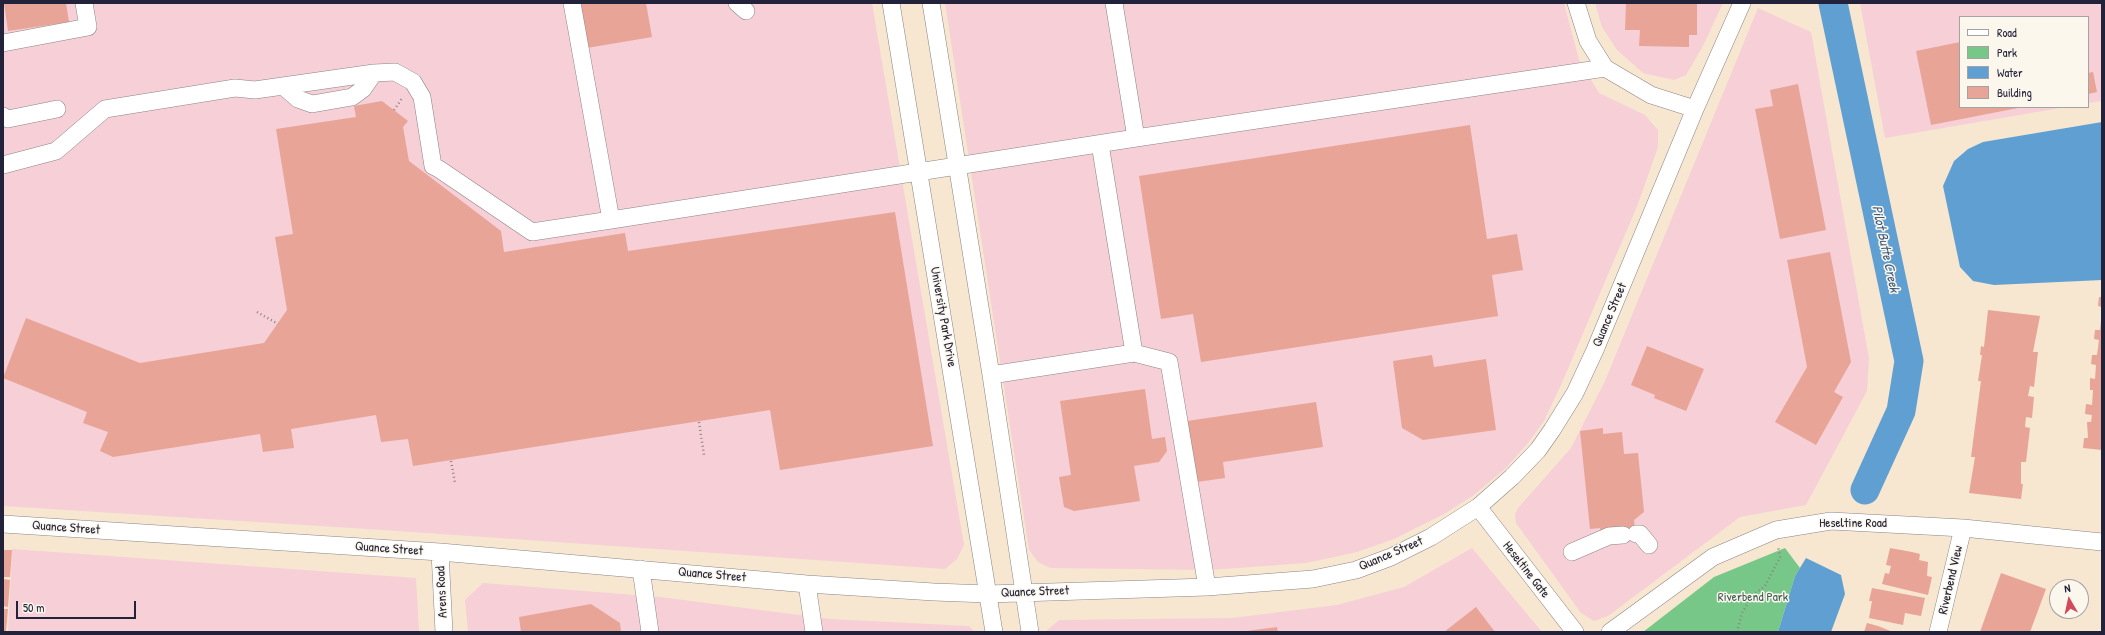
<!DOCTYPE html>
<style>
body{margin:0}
#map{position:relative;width:2105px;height:635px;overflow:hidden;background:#f7e7d1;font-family:"Patrick Hand",sans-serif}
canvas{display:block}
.frame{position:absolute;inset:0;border:4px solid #22223b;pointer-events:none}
.legend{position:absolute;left:1959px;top:16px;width:130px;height:92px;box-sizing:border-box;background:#fbf7ec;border:1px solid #a4a2a5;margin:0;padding:5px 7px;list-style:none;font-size:12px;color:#22223b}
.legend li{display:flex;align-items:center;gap:8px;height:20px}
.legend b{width:20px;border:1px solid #a4a2a5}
.north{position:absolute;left:2049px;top:579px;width:40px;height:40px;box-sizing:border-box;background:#fbf7ec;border:1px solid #a4a2a5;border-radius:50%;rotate:351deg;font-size:11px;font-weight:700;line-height:16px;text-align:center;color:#22223b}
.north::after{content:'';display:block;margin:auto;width:14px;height:18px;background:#d1495b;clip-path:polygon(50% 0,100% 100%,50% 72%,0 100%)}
.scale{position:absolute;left:16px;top:601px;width:120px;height:18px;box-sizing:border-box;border:2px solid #22223b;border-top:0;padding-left:5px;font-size:12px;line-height:14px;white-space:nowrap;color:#22223b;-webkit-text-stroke:3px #fbf7ec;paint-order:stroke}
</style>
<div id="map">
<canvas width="2105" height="635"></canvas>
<div class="frame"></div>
<ul class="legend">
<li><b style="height:5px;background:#fff"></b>Road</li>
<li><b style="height:11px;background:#77c789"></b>Park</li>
<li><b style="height:11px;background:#609fd2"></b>Water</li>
<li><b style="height:11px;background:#e8a497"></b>Building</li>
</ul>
<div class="north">N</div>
<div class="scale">50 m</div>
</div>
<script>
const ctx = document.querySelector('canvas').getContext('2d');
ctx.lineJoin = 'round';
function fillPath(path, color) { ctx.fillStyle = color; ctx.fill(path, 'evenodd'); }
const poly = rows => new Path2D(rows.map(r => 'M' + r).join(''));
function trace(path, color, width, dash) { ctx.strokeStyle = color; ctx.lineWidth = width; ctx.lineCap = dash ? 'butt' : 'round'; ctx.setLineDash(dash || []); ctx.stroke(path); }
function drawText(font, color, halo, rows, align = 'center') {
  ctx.font = font + ' "Patrick Hand",sans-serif'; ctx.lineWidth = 3; ctx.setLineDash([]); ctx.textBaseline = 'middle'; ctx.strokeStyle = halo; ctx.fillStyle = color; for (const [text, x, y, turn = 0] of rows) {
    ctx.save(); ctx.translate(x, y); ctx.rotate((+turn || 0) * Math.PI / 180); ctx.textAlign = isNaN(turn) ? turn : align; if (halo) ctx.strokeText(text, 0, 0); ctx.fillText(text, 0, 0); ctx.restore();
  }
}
fillPath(poly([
 [3,3,872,3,964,545,957,559,945,569,383,530,3,506],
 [945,3,1564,3,1579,60,1599,93,1645,115,1658,130,1658,147,1638,204,1561,385,1544,421,1528,443,1506,468,1474,495,1444,514,1394,539,1357,552,1306,563,1210,570,1050,568,1038,562,1029,550],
 [1595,3,1723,3,1703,46,1686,75,1674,80,1643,73,1617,50,1602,27],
 [1860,3,2102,3,2102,101,2088,103,2088,17,1960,17,1960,107,2066,107,1885,138],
 [1758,8,1811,32,1869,359,1867,391,1806,505,1740,517,1608,616,1594,621,1581,613,1516,523,1515,514,1519,507,1571,448,1605,381],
 [1472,548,1542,632,1045,632,1059,620,1232,618,1337,605,1404,587],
 [12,549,416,578,419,632,8,632],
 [483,583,660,597,830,619,969,626,975,632,468,632,465,600]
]), '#f6cfd7');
fillPath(poly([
 [1785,548,1800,568,1795,576,1778,632,1643,632,1714,577]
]), '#77c789');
fillPath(poly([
 [2102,122,2102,280,1994,285,1973,281,1960,267,1943,186,1954,161,1968,149,1983,142],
 [1806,558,1841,575,1845,594,1831,632,1778,632,1795,576]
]), '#609fd2');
trace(poly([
 [1833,3,1909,361,1901,411,1865,490]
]), '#609fd2', 29);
fillPath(poly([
 [4,3,66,3,69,22,8,31],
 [580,3,646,3,652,37,587,48],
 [1626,3,1697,3,1697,35,1689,35,1689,47,1639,46,1640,30,1625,30],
 [1960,42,1960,107,2018,108,1931,125,1916,51],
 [2093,72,2097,92,2088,94,2088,73],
 [1798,84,1826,230,1780,239,1755,109,1773,106,1770,90],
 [382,101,408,121,403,127,409,161,501,231,504,252,625,233,628,251,895,212,933,446,780,470,770,410,413,466,408,439,381,442,376,415,291,429,294,448,263,452,260,434,113,457,100,451,108,432,83,423,87,412,3,378,26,318,140,363,264,343,287,310,275,237,293,234,276,129,356,117,354,106],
 [1470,125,1487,239,1517,234,1523,270,1492,275,1498,316,1201,362,1193,314,1161,319,1139,176],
 [1830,252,1851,362,1834,392,1843,397,1816,445,1775,422,1807,367,1787,260],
 [2099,297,2102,297,2102,307,2098,306],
 [1988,310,2040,316,2033,352,2038,352,2034,387,2030,386,2028,396,2034,397,2032,418,2026,417,2025,427,2030,428,2026,462,2021,462,2021,484,2023,484,2021,499,1969,493,1975,457,1971,457,1981,381,1978,381,1982,355,1980,355,1981,346,1984,347],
 [2101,321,2102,321,2102,450,2083,448,2084,438,2088,438,2087,422,2091,422,2092,415,2085,414,2086,404,2092,405,2093,390,2090,390,2090,378,2095,379,2096,365,2091,364,2092,355,2097,355,2099,340,2094,339,2095,330,2100,330],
 [1647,346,1704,369,1686,411,1654,398,1655,395,1631,385],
 [1432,355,1434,367,1486,359,1496,430,1423,440,1402,428,1393,361],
 [1145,389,1152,439,1165,437,1167,451,1159,462,1134,466,1140,501,1074,511,1064,507,1059,477,1071,475,1060,401],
 [1316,402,1323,447,1223,462,1225,478,1197,482,1187,421],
 [1603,428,1603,434,1622,432,1624,454,1638,453,1644,512,1634,520,1636,538,1601,533,1600,528,1590,529,1580,431],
 [1890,548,1912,552,1920,554,1919,560,1928,562,1927,576,1932,577,1928,595,1882,584,1885,573,1889,574,1891,566,1886,565],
 [3,550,12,550,10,577,3,577],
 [2001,573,2046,589,2030,632,1980,632],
 [3,579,10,580,8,607,3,606],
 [1872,588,1925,598,1921,616,1905,613,1903,625,1869,618,1872,601,1869,601],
 [591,604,620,623,621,632,521,632,519,617],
 [1476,607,1495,632,1444,632],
 [3,609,8,609,6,632,3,632],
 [1867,623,1878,626,1893,632,1864,632],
 [1277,627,1278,632,1247,632,1247,631]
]), '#e8a497');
const minor = poly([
 [572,3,611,220,1136,138,1605,68],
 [737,3,746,11],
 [891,3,994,632],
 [931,3,991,375,1030,632],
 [1114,3,1136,138],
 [1576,3,1588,41,1605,68,1651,95,1695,109],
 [3,43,88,27,84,3],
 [283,86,298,99,312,104,352,97,363,89,374,73],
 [3,116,8,119,57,109],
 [1100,144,1134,353],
 [3,165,56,151,105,109,235,88,255,90,374,73,395,72,413,82,422,97,433,166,439,169,532,232,611,220],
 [991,375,1134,353,1169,362,1207,587],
 [1478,507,1575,632],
 [3,524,440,552,807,584,934,592,988,594,1207,587,1313,579,1356,570,1391,557,1431,537,1478,507,1512,477,1538,450,1552,430,1575,393,1595,350,1695,109,1742,3],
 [1636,534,1640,534,1649,545],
 [440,552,444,632],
 [1572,552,1609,536,1623,535],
 [641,569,650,632],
 [807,584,814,632],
 [1610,632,1713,557,1776,530,1831,521,1963,528,2102,542],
 [1938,632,1963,528]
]);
trace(minor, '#8c8486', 18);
trace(poly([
 [394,110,403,97],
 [257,312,278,324],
 [699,422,704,455],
 [451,461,455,483],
 [1737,632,1742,613,1753,595,1765,586,1780,557,1778,546]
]), '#8c8486', 2.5, [1, 3]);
trace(minor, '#fff', 17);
drawText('13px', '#22223b', '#fbf7ec', [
 ["Quance Street",1610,315,-67],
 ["University Park Drive",943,317,80],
 ["Heseltine Road",1853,524],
 ["Quance Street",66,528,4],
 ["Quance Street",389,549,4],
 ["Quance Street",1391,554,-23],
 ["Heseltine Gate",1526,570,52],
 ["Quance Street",712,575,5],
 ["Riverbend View",1951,580,-77],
 ["Arens Road",442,592,-93],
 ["Quance Street",1035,592,-2]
]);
drawText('13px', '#405c56', '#fbf7ec', [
 ["Riverbend Park",1753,598]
]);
drawText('italic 14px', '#3e5a7f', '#fbf7ec', [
 ["Pilot Butte Creek",1885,249,78]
]);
</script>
